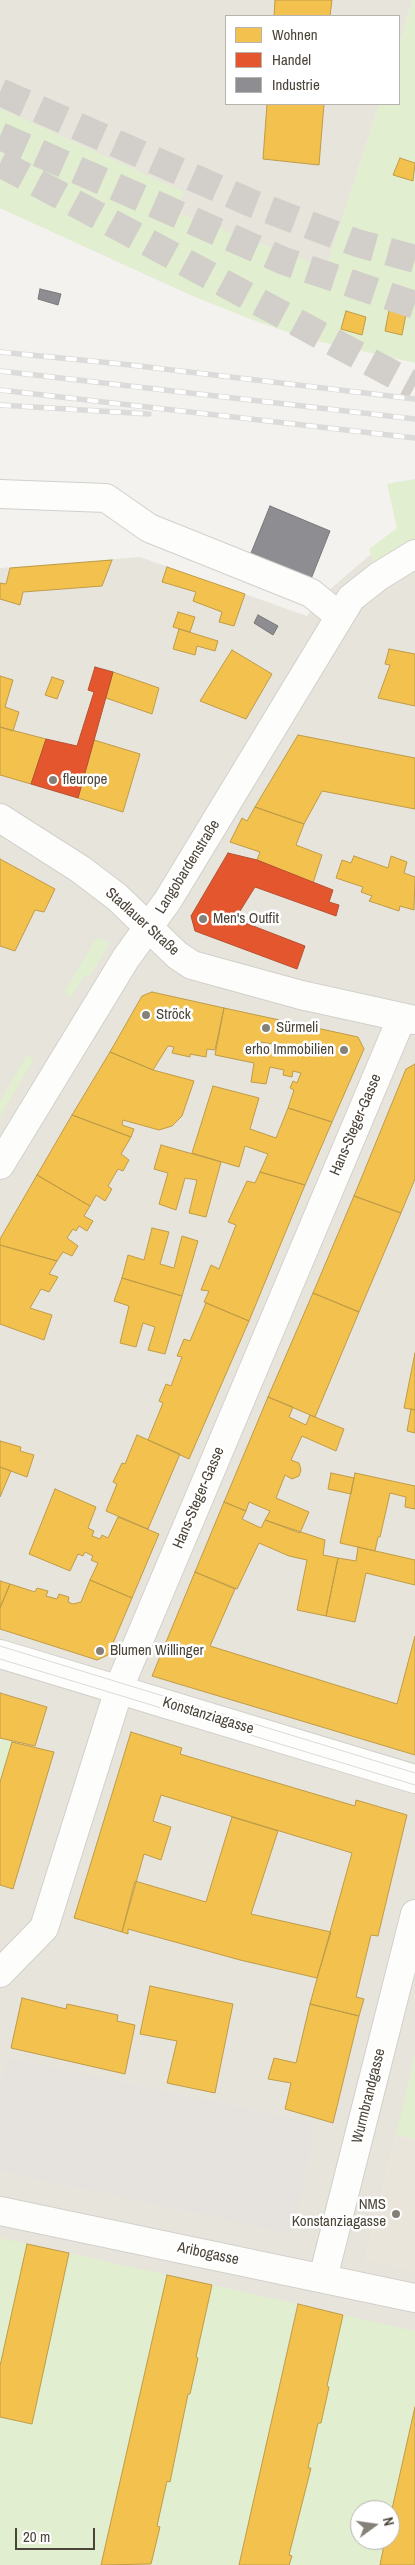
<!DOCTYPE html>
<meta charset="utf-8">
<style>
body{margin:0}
#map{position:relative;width:415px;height:2565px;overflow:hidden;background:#f4f2ee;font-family:"Archivo Narrow",sans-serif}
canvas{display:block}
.legend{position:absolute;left:225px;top:15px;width:175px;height:90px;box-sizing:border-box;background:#fff;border:1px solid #b7b4b0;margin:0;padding:6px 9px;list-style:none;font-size:15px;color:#4b4439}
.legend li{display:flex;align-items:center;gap:10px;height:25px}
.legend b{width:25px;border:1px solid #b7b4b0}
.north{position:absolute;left:350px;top:2500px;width:50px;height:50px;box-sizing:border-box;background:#fff;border:1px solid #b7b4b0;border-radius:50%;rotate:76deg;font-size:14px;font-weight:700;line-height:20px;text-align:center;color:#4b4439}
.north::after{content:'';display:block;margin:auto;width:18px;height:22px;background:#868178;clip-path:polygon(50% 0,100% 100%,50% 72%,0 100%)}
.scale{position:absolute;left:15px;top:2528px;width:80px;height:22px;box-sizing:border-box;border:2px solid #4b4439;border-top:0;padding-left:6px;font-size:15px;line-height:18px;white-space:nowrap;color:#4b4439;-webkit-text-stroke:4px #fff;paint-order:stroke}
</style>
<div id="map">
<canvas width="415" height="2565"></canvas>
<ul class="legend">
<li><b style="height:14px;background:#f2c14e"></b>Wohnen</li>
<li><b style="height:14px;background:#e4572e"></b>Handel</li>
<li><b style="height:14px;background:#8d8d92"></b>Industrie</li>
</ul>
<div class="north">N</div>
<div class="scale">20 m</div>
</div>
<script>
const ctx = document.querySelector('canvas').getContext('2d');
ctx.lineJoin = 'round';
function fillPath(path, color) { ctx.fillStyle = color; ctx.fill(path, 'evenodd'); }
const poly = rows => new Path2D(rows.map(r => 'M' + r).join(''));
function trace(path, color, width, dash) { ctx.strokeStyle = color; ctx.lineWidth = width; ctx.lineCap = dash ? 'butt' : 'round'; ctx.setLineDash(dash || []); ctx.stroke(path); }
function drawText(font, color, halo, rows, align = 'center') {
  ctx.font = font + ' "Archivo Narrow",sans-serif'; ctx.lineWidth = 5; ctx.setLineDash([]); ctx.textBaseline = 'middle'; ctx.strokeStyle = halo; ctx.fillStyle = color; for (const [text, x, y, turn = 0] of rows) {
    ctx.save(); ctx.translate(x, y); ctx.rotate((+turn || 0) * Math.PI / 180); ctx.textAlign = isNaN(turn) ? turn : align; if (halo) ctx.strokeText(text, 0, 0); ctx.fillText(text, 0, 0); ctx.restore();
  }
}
fillPath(poly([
 [0,0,413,0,399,44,399,16,226,16,226,104,379,104,304,338,193,296,0,208],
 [415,544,415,2139,396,2135,366,2259,415,2270,415,2565,0,2565,0,568,140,557,307,616,320,598,371,554,375,565],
 [360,2510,390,2510,390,2540,360,2540]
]), '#e7e4dc');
fillPath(poly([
 [396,2135,415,2139,415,2270,366,2259]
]), '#eae5da');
fillPath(poly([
 [413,0,415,0,415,363,304,338,250,319,193,296,0,208,0,108,184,192,175,212,326,268,379,104,399,104,399,44],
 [415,479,415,544,375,566,369,549,397,528,387,484],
 [99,938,110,943,90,976,84,976,71,997,64,992,95,940],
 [27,1055,34,1059,0,1117,0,1101],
 [0,1738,12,1742,0,1782],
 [415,2053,415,2139,396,2135],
 [0,2238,27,2244,0,2366],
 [69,2253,167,2275,101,2565,0,2565,0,2417,32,2424],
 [212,2285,298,2304,239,2565,148,2565,160,2527,157,2526,167,2481,170,2482,188,2394,190,2394,198,2358,196,2357],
 [343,2315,415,2331,415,2407,390,2518,390,2510,360,2510,360,2540,385,2540,380,2565,289,2565,292,2556,289,2555,311,2469,308,2468,318,2423,321,2423,329,2387,327,2386]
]), '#e1eecf');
fillPath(poly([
 [8,2058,315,2123,293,2234,0,2171,0,2085]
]), '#e6e3df');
const homes = poly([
 [275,0,332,0,330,16,274,16,275,0],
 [267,104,324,104,319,165,263,159,267,104],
 [400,158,415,163,413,181,393,175,400,158],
 [390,305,407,309,402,335,385,331,390,305],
 [346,311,366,317,362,335,341,329,346,311],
 [112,560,102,586,23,592,20,605,0,599,0,583,6,584,10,568,112,560],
 [167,567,245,594,234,626,219,622,222,612,193,601,196,592,162,582,167,567],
 [178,612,195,617,190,632,173,627,178,612],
 [179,629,218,641,215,651,197,646,195,655,173,649,179,629],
 [389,649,415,654,415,706,378,698,390,665,385,664,389,649],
 [232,650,272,674,246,719,200,701,232,650],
 [113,672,159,688,152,714,106,698,113,672],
 [0,676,13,680,5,707,19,712,13,731,0,727,0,676],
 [52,677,64,681,57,699,45,695,52,677],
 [0,727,46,739,31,784,0,775,0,727],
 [298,735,415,758,415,809,322,791,304,824,255,807,298,735],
 [94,740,140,754,123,812,78,798,94,740],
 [255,807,304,824,296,845,322,855,313,883,257,860,260,852,230,842,242,818,247,821,255,807],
 [354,856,388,868,391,856,407,862,404,873,415,877,414,910,400,906,399,911,369,901,372,896,361,892,363,887,336,878,342,860,351,863,354,856],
 [0,859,55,889,44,912,35,910,15,951,0,946,0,859],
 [152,992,224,1008,215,1050,207,1049,206,1057,190,1054,190,1057,172,1053,174,1047,168,1046,153,1070,110,1052,142,996,152,992],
 [224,1008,358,1037,364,1049,332,1122,288,1108,294,1090,290,1088,293,1081,297,1083,301,1073,293,1071,292,1077,283,1075,284,1070,270,1067,266,1084,251,1082,254,1063,215,1055,224,1008],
 [261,1042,273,1044,272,1050,260,1048,261,1042],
 [110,1052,153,1070,194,1081,182,1116,172,1126,159,1130,123,1120,122,1125,134,1129,131,1137,72,1115,110,1052],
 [415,1064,415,1179,401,1213,354,1196,406,1069,415,1064],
 [213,1086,259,1098,250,1129,276,1138,288,1108,332,1122,305,1185,260,1172,268,1154,245,1146,239,1167,192,1153,213,1086],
 [72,1115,131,1137,121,1154,129,1160,123,1171,118,1169,108,1186,112,1189,105,1201,96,1195,90,1206,37,1175,72,1115],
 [161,1145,221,1162,206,1217,189,1213,197,1180,185,1178,176,1210,159,1204,168,1173,154,1169,161,1145],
 [260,1172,305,1185,249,1321,204,1302,209,1291,201,1290,211,1265,219,1269,236,1225,228,1222,247,1181,255,1183,260,1172],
 [37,1175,90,1206,84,1216,93,1221,87,1231,79,1226,76,1231,73,1229,67,1238,78,1246,72,1256,63,1252,57,1261,0,1245,0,1239,37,1175],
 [354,1196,401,1213,359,1312,313,1293,354,1196],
 [152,1228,169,1232,160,1264,174,1268,182,1236,198,1241,182,1296,122,1278,128,1255,144,1260,152,1228],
 [0,1245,57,1261,49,1274,58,1277,49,1292,41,1289,30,1308,52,1315,44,1340,0,1324,0,1245],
 [122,1278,182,1296,165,1354,148,1350,155,1327,143,1323,136,1347,120,1343,129,1306,114,1301,122,1278],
 [313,1293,359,1312,315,1417,268,1397,313,1293],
 [206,1303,249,1321,189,1459,148,1440,163,1403,159,1401,166,1384,171,1386,182,1357,177,1356,184,1339,190,1341,206,1303],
 [415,1353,415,1410,404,1408,415,1353],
 [268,1397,293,1407,289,1417,306,1425,310,1415,344,1429,336,1451,302,1436,291,1460,299,1463,301,1470,299,1476,292,1479,285,1475,276,1498,309,1512,300,1533,265,1520,270,1511,249,1502,246,1511,224,1502,268,1397],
 [411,1409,415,1410,415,1433,407,1431,411,1409],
 [137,1435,180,1454,148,1529,106,1511,117,1484,113,1482,122,1463,125,1464,137,1435],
 [0,1441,21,1447,20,1451,34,1455,27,1477,0,1467,0,1441],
 [0,1467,11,1471,0,1497,0,1467],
 [331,1473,354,1478,351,1494,328,1489,331,1473],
 [355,1473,415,1486,415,1509,405,1507,406,1497,390,1493,380,1537,378,1537,375,1551,340,1543,355,1473],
 [55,1489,96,1507,88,1528,94,1531,92,1536,100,1539,102,1535,108,1538,118,1517,159,1534,132,1598,90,1580,98,1563,91,1560,93,1556,85,1552,83,1556,78,1554,70,1571,29,1554,55,1489],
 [224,1502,246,1511,242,1519,261,1528,265,1520,325,1540,323,1555,338,1558,326,1616,297,1610,307,1560,289,1556,259,1543,237,1589,195,1572,224,1502],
 [358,1547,415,1560,415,1585,366,1573,355,1622,326,1616,338,1558,356,1561,358,1547],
 [195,1572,235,1589,210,1646,397,1704,415,1636,415,1755,152,1676,195,1572],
 [90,1580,132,1598,108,1655,97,1660,0,1629,0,1608,10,1584,35,1592,37,1588,48,1591,46,1596,57,1599,59,1594,69,1597,68,1602,73,1604,81,1602,90,1580],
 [0,1581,10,1584,0,1608,0,1581],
 [0,1693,47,1707,35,1746,0,1738,0,1693],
 [131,1732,182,1748,180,1754,355,1806,356,1800,407,1815,378,1936,371,1935,356,1997,364,1999,359,2016,310,2004,352,1853,161,1795,153,1821,171,1827,161,1860,144,1854,122,1932,74,1918,131,1732],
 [12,1742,54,1752,13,1889,0,1885,0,1782,12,1742],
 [232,1817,278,1831,251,1914,331,1932,317,1978,240,1960,128,1929,128,1934,122,1932,135,1881,206,1902,232,1817],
 [150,1986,233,2004,215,2093,167,2083,177,2041,140,2034,150,1986],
 [22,1998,66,2009,67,2004,118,2015,117,2021,135,2025,125,2074,11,2048,22,1998],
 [310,2004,359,2016,333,2123,285,2109,291,2083,268,2079,274,2058,296,2063,310,2004],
 [27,2244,69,2253,32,2424,0,2417,0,2366,27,2244],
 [167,2275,212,2285,196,2357,198,2358,190,2394,188,2394,170,2482,167,2481,157,2526,160,2527,151,2564,101,2565,167,2275],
 [298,2304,343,2315,327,2386,329,2387,321,2423,318,2423,308,2468,311,2468,289,2555,292,2556,289,2565,239,2565,298,2304],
 [415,2407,415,2565,380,2565,385,2540,390,2540,390,2518,415,2407]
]);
fillPath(homes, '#f2c14e');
trace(homes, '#c09c48', 1);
const shops = poly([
 [95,667,113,672,78,798,31,784,46,739,77,746,94,692,88,690,95,667],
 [228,853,257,860,333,890,329,902,339,905,336,916,255,887,235,919,305,946,297,969,195,931,191,916,228,853]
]);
fillPath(shops, '#e4572e');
trace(shops, '#b65131', 1);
const industry = poly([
 [40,289,61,294,58,305,38,299,40,289],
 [270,506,330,531,311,579,251,553,270,506],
 [258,615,278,626,273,635,254,623,258,615]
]);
fillPath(industry, '#8d8d92');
trace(industry, '#797777', 1);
trace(poly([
 [0,92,251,203,357,243,415,259],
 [0,136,284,261,415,305],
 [0,163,415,386]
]), '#d2cfca', 28, [28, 14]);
const minor = poly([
 [0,494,106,498,149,528,311,593,339,616],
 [0,818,80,869,117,897,177,955,192,965,301,995,415,1020],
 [0,1165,126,958,168,900,351,598,379,576,415,554],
 [0,1654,415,1779],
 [0,1973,44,1928,121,1683,402,1017],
 [0,2211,415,2298],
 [323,2278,415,1914]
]);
trace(minor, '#d2d0cb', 30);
trace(minor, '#fdfdfc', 28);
trace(poly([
 [0,1646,415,1773],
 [0,1659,415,1785]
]), '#dbdbda', 1);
const rail = poly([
 [0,352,122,364,415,399],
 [0,371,415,419],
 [0,390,415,438],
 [0,405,149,414]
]);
trace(rail, '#dbdbda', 5.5);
trace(rail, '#fff', 4, [11]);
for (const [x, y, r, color] of [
 [53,780,5,"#868178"],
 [203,919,5,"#868178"],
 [146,1015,5,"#868178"],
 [266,1028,5,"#868178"],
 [344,1050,5,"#868178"],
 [100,1651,5,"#868178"],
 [396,2214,5,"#868178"]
]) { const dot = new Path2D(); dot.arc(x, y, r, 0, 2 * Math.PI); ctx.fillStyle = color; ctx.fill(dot); trace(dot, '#fff', 2); }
drawText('15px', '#4b4439', '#fff', [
 ["fleurope",63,780],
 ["Men's Outfit",213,919],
 ["Ströck",156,1015],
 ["Sürmeli",276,1028],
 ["erho Immobilien",334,1050,"right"],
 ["Blumen Willinger",110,1651],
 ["NMS",386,2205,"right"],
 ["Konstanziagasse",386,2222,"right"]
], 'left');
drawText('15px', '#4b4439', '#fff', [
 ["Langobardenstraße",188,867,-58],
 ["Stadlauer Straße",142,922,42],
 ["Hans-Steger-Gasse",356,1125,-67],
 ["Hans-Steger-Gasse",199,1498,-67],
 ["Konstanziagasse",208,1716,17],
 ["Wurmbrandgasse",369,2096,-76],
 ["Aribogasse",208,2254,12]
]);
</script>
